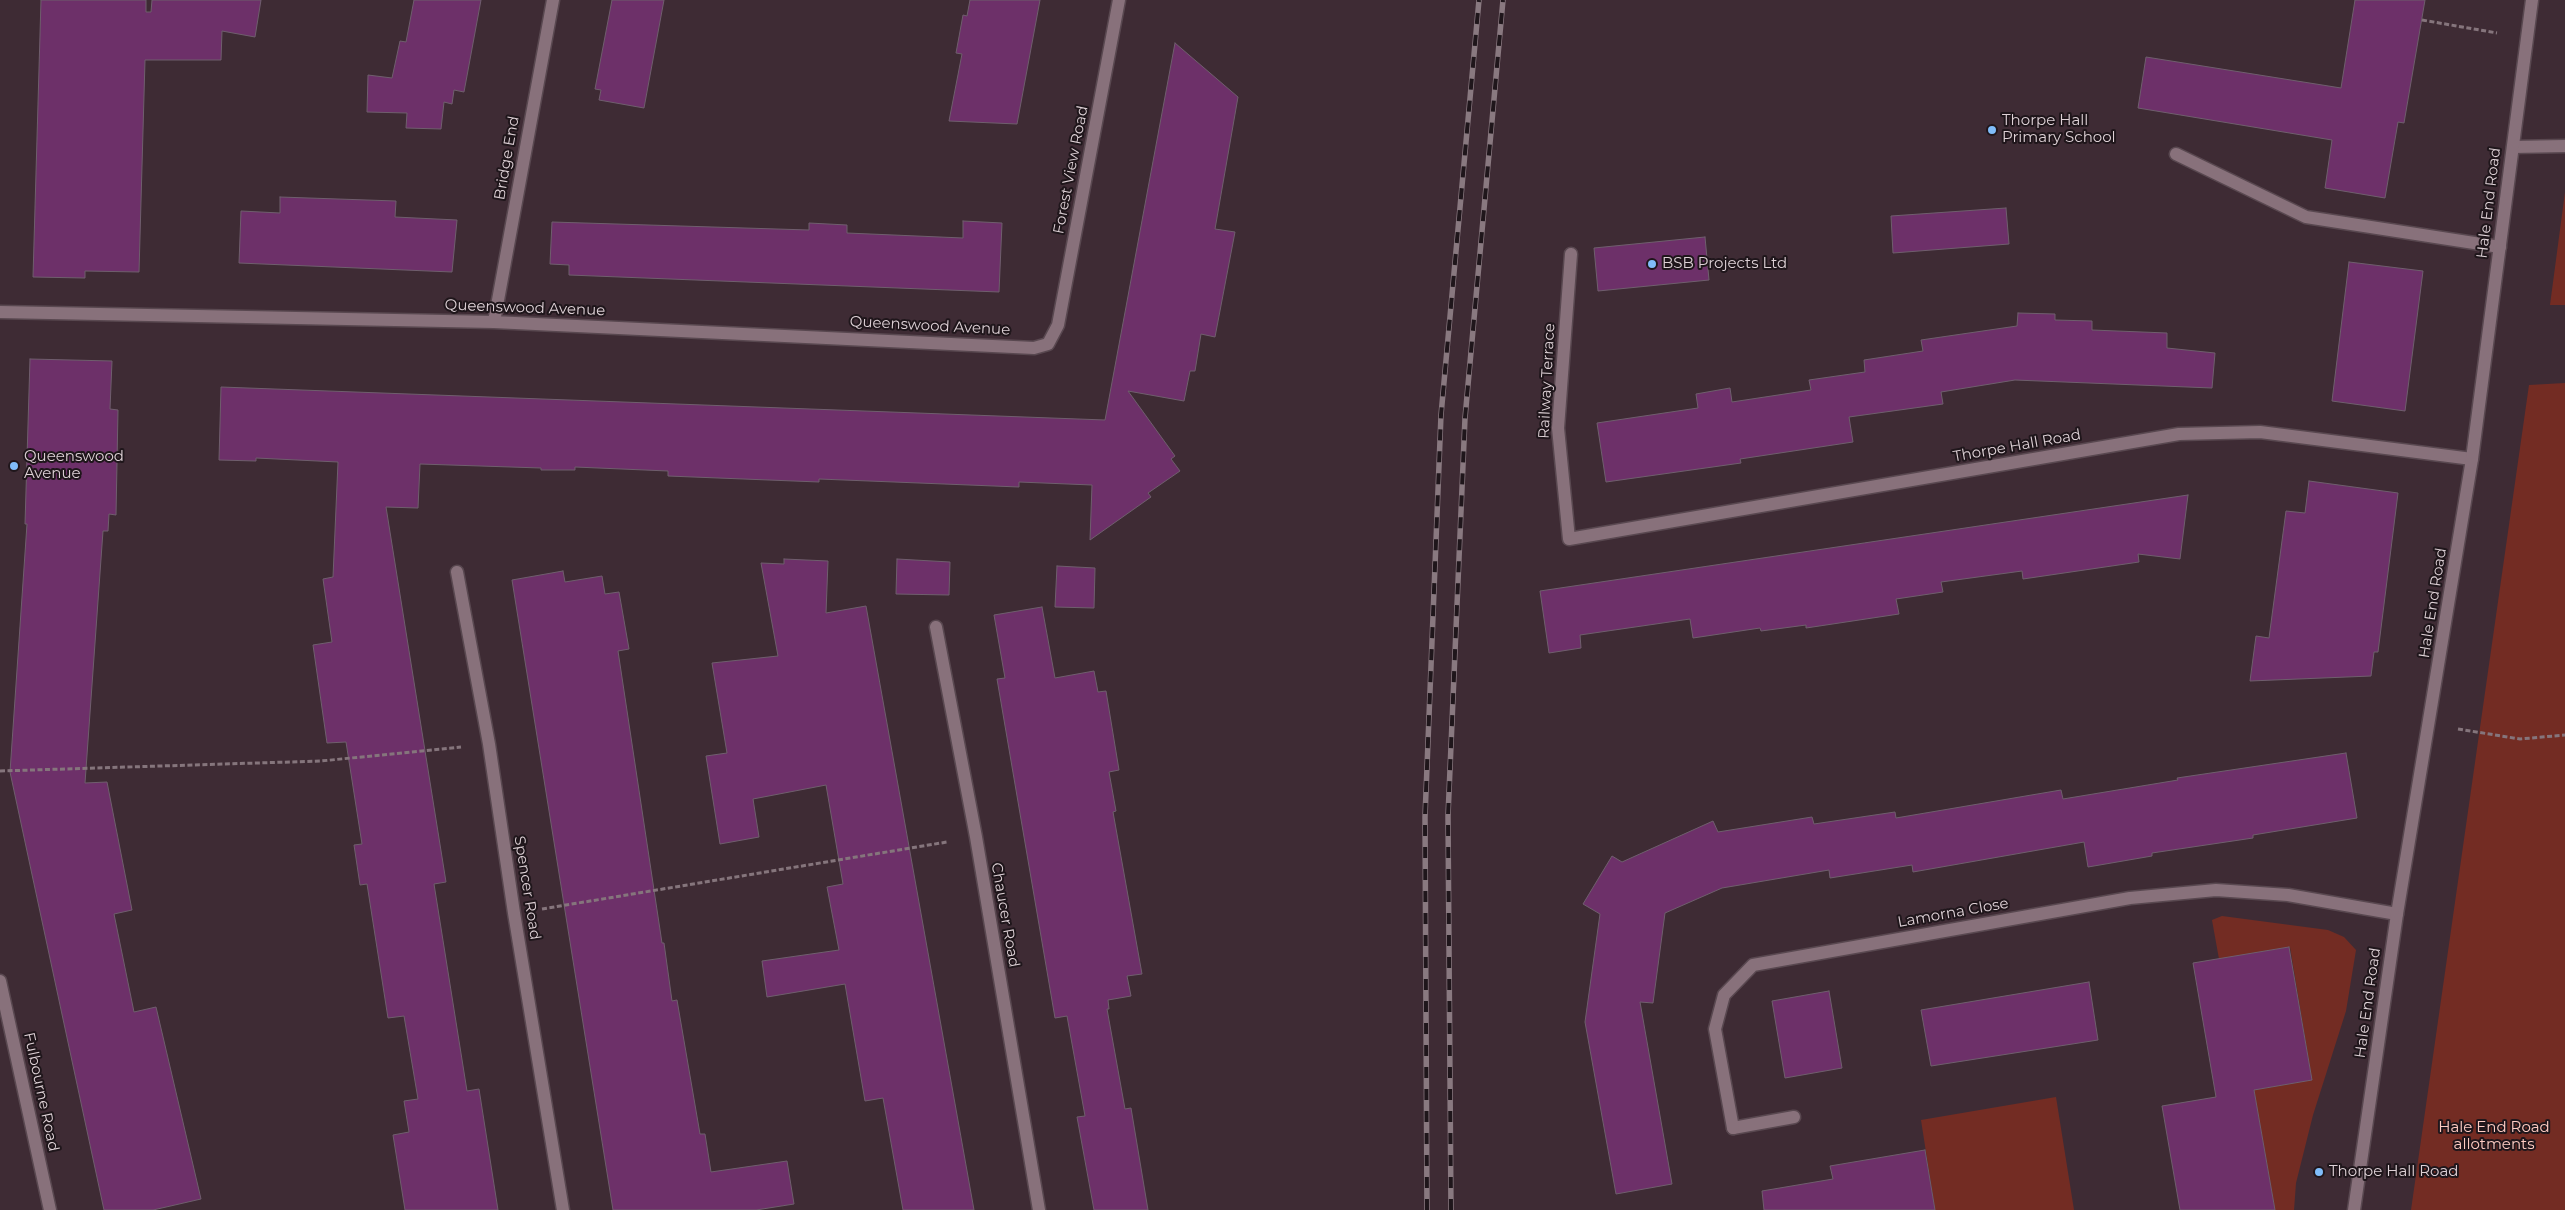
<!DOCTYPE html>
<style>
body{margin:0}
canvas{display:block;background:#3e2b34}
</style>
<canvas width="2565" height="1210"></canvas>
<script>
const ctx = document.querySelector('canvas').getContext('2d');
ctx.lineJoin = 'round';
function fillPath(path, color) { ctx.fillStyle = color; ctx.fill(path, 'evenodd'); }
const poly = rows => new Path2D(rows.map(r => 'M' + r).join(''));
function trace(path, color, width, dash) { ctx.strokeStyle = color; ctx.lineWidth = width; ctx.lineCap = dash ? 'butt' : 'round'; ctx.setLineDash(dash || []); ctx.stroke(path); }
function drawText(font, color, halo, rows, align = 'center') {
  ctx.font = font + ' Montserrat,sans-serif'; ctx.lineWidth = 4; ctx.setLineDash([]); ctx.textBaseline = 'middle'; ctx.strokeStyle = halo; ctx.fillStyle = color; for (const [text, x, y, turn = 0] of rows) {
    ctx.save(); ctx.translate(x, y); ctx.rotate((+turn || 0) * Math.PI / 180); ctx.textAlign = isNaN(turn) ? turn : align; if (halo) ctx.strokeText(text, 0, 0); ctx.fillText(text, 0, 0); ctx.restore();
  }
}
fillPath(poly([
 [2565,192,2565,305,2550,305],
 [2565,383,2565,1210,2411,1210,2529,385],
 [2222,916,2328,930,2344,937,2356,950,2346,1011,2313,1115,2296,1183,2294,1210,2275,1210,2254,1090,2312,1080,2290,947,2219,959,2212,920],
 [2056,1097,2074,1210,1935,1210,1921,1120]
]), '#732c23');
const building = poly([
 [41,0,146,0,146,12,151,12,152,0,261,0,255,37,222,31,221,60,145,60,139,272,85,271,85,278,33,277,41,0],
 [414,0,481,0,464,92,454,90,452,104,444,102,441,129,406,128,407,113,367,112,368,75,392,78,400,41,406,42,414,0],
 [612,0,664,0,644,108,599,100,601,90,595,89,612,0],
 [970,0,1040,0,1017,124,949,121,962,54,956,53,963,15,967,16,970,0],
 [2355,0,2425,0,2404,123,2398,122,2385,198,2325,188,2332,140,2138,108,2146,57,2341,88,2355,0],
 [1175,43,1238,97,1215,229,1235,232,1215,337,1201,334,1195,371,1190,371,1184,401,1128,391,1175,456,1171,459,1180,471,1148,493,1151,497,1090,540,1092,485,1019,482,1019,487,819,479,819,482,668,476,668,471,575,467,575,470,541,470,541,468,420,464,418,508,386,507,446,882,434,884,467,1091,479,1089,498,1210,405,1210,393,1135,409,1132,404,1101,418,1099,404,1016,388,1018,367,884,360,885,354,845,362,844,346,742,327,743,313,645,332,642,323,579,333,577,338,462,256,458,256,461,219,460,221,387,1105,420,1175,43],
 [280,197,396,201,395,217,457,220,452,272,239,263,241,211,280,213,280,197],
 [2006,208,2009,244,1893,253,1891,216,2006,208],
 [963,221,1002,223,999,292,569,275,569,265,550,264,552,222,809,230,809,223,847,225,847,233,963,238,963,221],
 [1705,237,1709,280,1598,291,1594,248,1705,237],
 [2349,262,2423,271,2405,411,2332,401,2349,262],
 [2018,313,2055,314,2055,320,2092,321,2092,330,2167,333,2167,348,2215,353,2212,388,2015,380,1941,392,1943,404,1849,417,1853,442,1740,459,1741,463,1606,482,1597,423,1698,408,1696,394,1730,388,1732,402,1811,390,1809,380,1865,372,1864,360,1923,351,1921,340,2017,326,2018,313],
 [30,359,112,361,110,409,118,410,116,515,109,514,108,531,103,531,85,783,107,782,132,910,114,914,134,1012,156,1007,201,1199,153,1210,104,1210,10,772,27,524,25,524,30,359],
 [2309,481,2398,493,2378,652,2374,652,2371,676,2250,681,2256,636,2269,638,2286,511,2305,513,2309,481],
 [2188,495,2180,559,2138,554,2139,562,2023,579,2022,571,1941,582,1943,592,1896,599,1899,614,1806,628,1806,625,1761,631,1760,628,1693,638,1690,619,1580,635,1581,648,1549,653,1540,591,2188,495],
 [784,559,828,561,826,613,866,606,974,1210,903,1210,883,1098,865,1101,845,984,767,997,762,961,839,950,827,887,843,884,826,785,753,799,759,837,720,844,706,756,727,753,712,663,778,656,761,563,784,564,784,559],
 [897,559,950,562,949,595,896,594,897,559],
 [1057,566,1095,568,1094,608,1055,607,1057,566],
 [563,571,565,582,602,576,605,594,619,592,629,649,618,651,662,943,664,943,672,1001,677,1000,700,1134,705,1134,711,1172,787,1161,794,1204,756,1210,613,1210,512,580,563,571],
 [1042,607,1055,678,1094,671,1098,692,1106,691,1119,770,1109,772,1116,811,1113,812,1142,974,1127,976,1131,996,1108,1000,1109,1009,1107,1009,1125,1109,1131,1108,1148,1210,1094,1210,1077,1117,1085,1116,1067,1016,1055,1018,997,679,1005,678,994,615,1042,607],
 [2346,753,2357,818,2253,835,2253,838,2152,853,2152,856,2088,867,2084,842,1913,872,1912,865,1830,878,1829,870,1722,888,1665,913,1653,1003,1640,1002,1672,1184,1616,1194,1585,1022,1600,914,1583,904,1612,856,1622,862,1713,821,1718,832,1812,817,1814,824,1895,812,1896,818,2061,790,2063,799,2178,780,2177,778,2346,753],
 [2289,947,2312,1080,2254,1090,2275,1210,2180,1210,2162,1106,2216,1097,2193,963,2289,947],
 [2089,982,2098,1040,1931,1066,1921,1010,2089,982],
 [1829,991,1842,1068,1785,1078,1772,1001,1829,991],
 [1925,1150,1935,1210,1764,1210,1762,1191,1833,1179,1830,1166,1925,1150]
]);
fillPath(building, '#6d3069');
trace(building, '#6f5e6d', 1);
const lane = poly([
 [2176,154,2306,217,2500,247],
 [1733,1128,1794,1117]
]);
const street = poly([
 [2513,147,2565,146],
 [1571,254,1558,428,1569,539,2179,434,2260,432,2472,459],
 [0,312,494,322,1034,348,1048,344,1058,325,1119,0],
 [494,322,553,0],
 [457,572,489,744,514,913,563,1210],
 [936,627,976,837,1039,1210],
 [1733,1128,1715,1029,1724,995,1753,965,2130,898,2216,890,2288,895,2397,914]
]);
const secondary = poly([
 [0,981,50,1210],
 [2354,1210,2397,914,2472,459,2532,0]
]);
trace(lane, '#594850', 15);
trace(street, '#594850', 15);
trace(secondary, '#594850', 15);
trace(poly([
 [2422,20,2497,33],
 [2458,729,2520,739,2565,735],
 [0,771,321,761,461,747],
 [542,909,947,842]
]), '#85757c', 3, [5, 2.5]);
trace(lane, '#88717b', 12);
trace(street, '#88717b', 12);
trace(secondary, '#88717b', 12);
const rail = poly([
 [1427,1210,1425,817,1441,415,1479,0],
 [1451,1210,1448,816,1465,418,1503,0]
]);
trace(rail, '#897980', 5.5);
trace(rail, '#1f161b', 4, [11]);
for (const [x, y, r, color] of [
 [1992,130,5,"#80bdfa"],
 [1652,264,5,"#80bdfa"],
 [14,466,5,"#80bdfa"],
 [2319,1172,5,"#80bdfa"]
]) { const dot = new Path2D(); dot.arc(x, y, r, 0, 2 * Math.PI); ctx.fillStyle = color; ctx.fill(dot); trace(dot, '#1f161b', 2); }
drawText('15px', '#ded1d6', '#1f161b', [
 ["Thorpe Hall",2002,121],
 ["Primary School",2002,138],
 ["BSB Projects Ltd",1662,264],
 ["Queenswood",24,457],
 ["Avenue",24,474],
 ["Thorpe Hall Road",2329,1172]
], 'left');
drawText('15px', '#ded1d6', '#1f161b', [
 ["Bridge End",507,158,-80],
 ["Forest View Road",1071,170,-79],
 ["Hale End Road",2489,203,-83],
 ["Queenswood Avenue",525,308,2],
 ["Queenswood Avenue",930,326,3],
 ["Railway Terrace",1547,381,-87],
 ["Thorpe Hall Road",2017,446,-10],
 ["Hale End Road",2433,603,-81],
 ["Spencer Road",527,888,81],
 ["Lamorna Close",1953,913,-10],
 ["Chaucer Road",1005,915,80],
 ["Hale End Road",2368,1003,-82],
 ["Fulbourne Road",41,1092,78]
]);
drawText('15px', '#feccc3', '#1f161b', [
 ["Hale End Road",2494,1128],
 ["allotments",2494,1145]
]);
</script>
